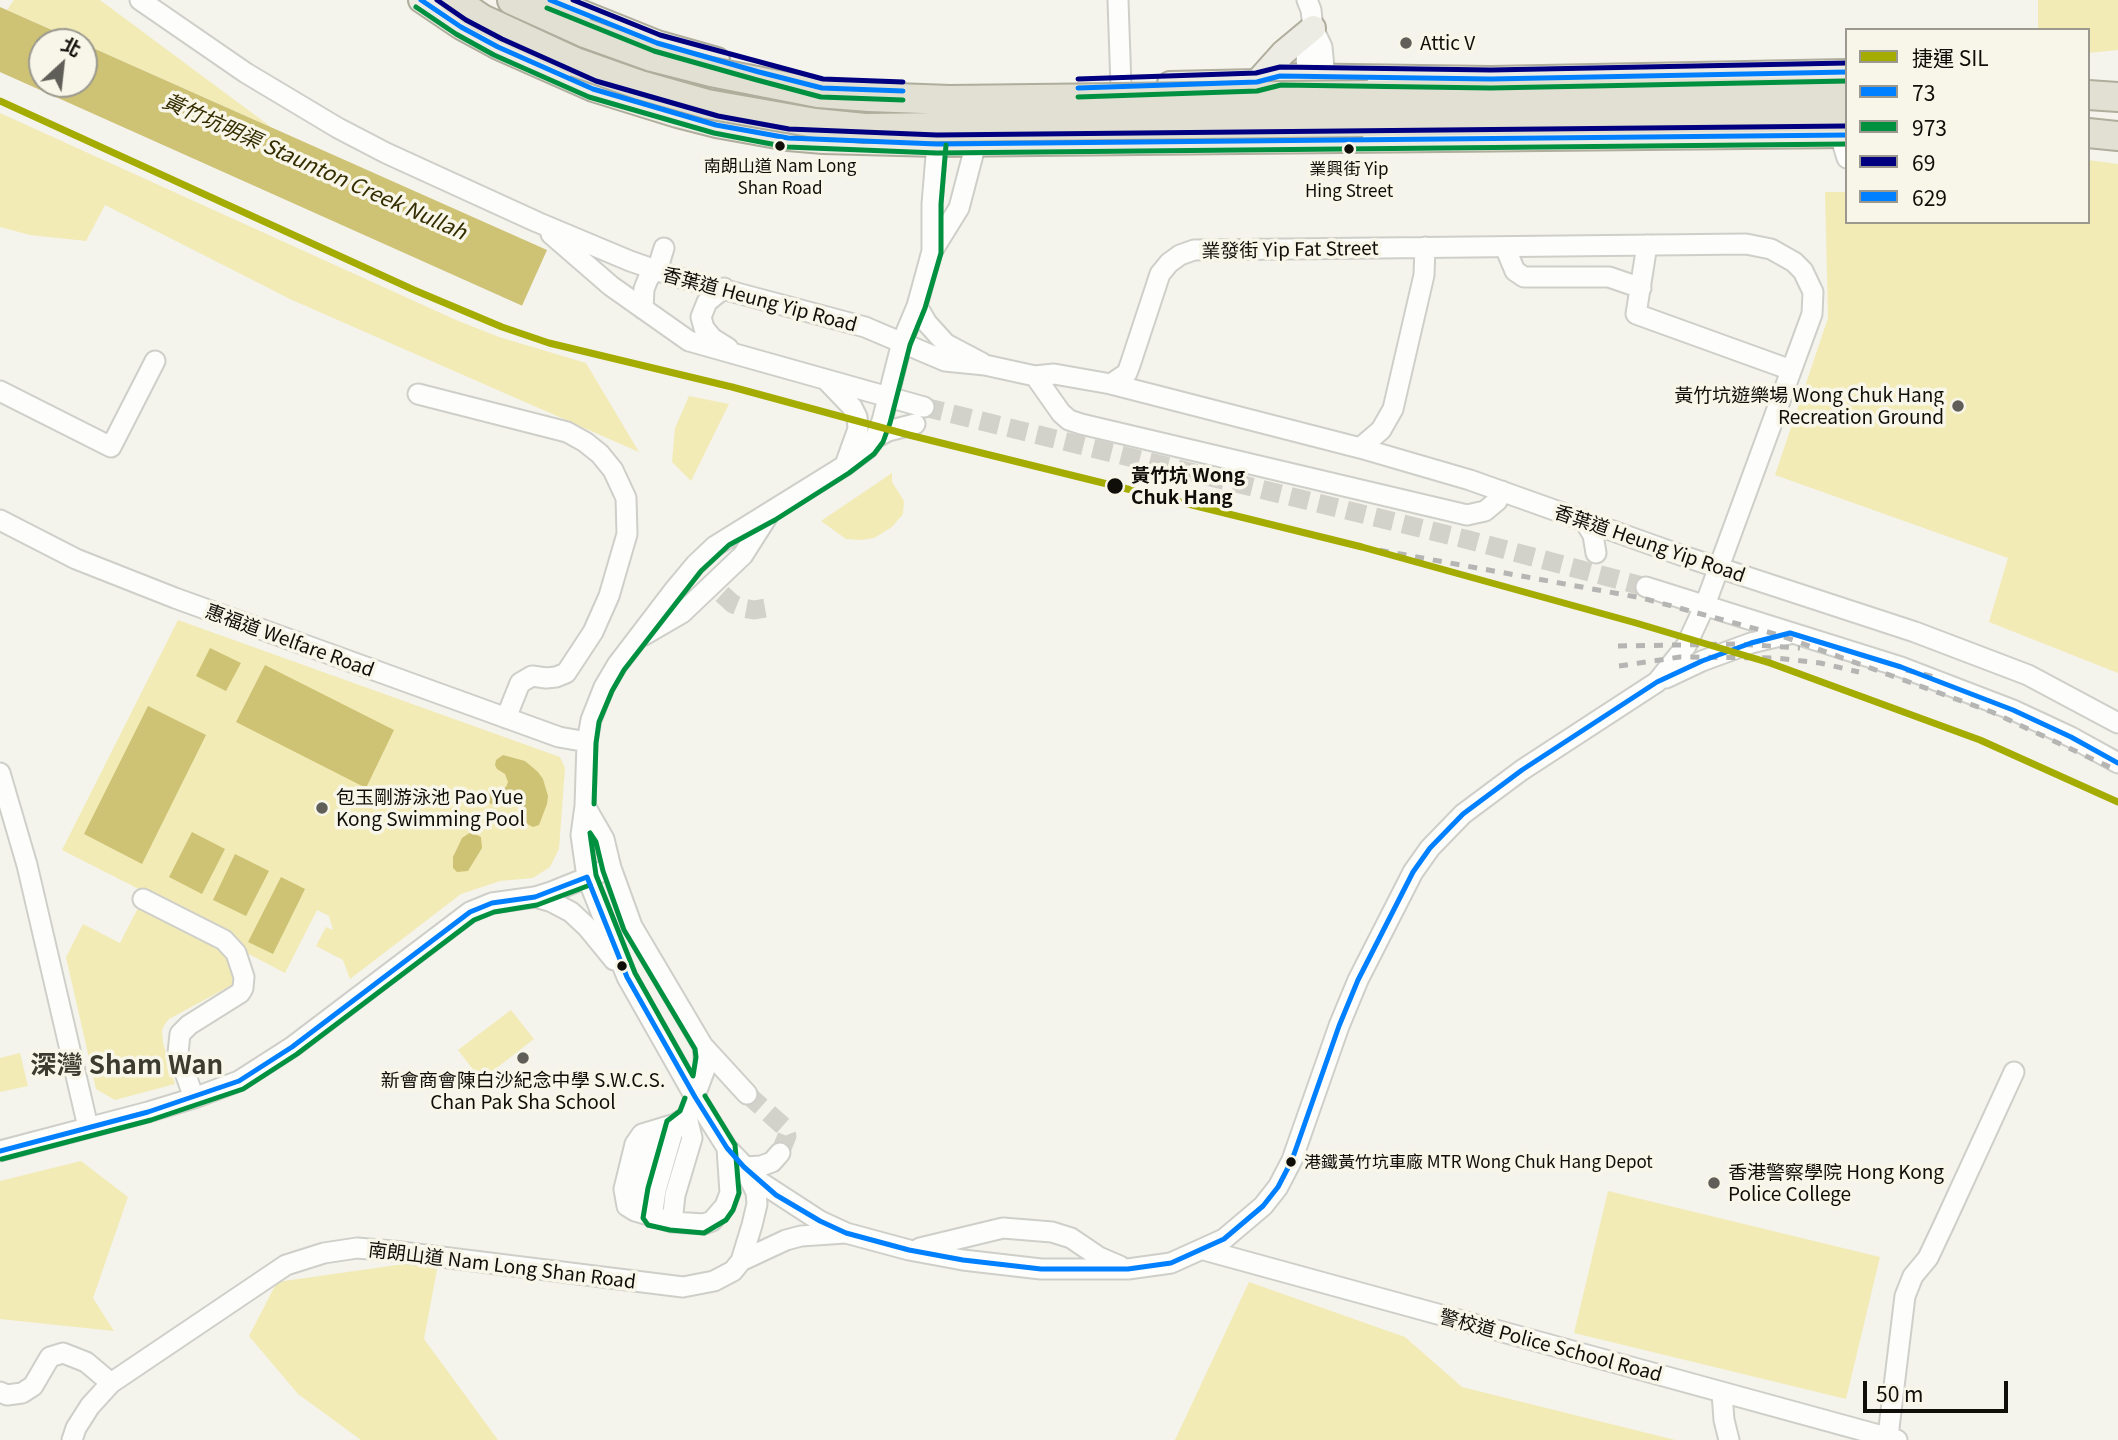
<!DOCTYPE html>
<meta charset="utf-8">
<style>
body{margin:0}
#map{position:relative;width:2118px;height:1440px;overflow:hidden;background:#f4f3ec;font-family:Georgia,"Noto Sans TC",serif}
canvas{display:block}
.legend{position:absolute;left:1845px;top:28px;width:245px;height:196px;box-sizing:border-box;background:#f8f6e8;border:2px solid #9b998f;margin:0;padding:9px 12px;list-style:none;font-size:21px;color:#0f0e09}
.legend li{display:flex;align-items:center;gap:14px;height:35px}
.legend b{width:35px;border:2px solid #9b998f}
.north{position:absolute;left:28px;top:28px;width:70px;height:70px;box-sizing:border-box;background:#f8f6e8;border:2px solid #9b998f;border-radius:50%;rotate:27deg;font-size:19px;font-weight:700;line-height:28px;text-align:center;color:#0f0e09}
.north::after{content:'';display:block;margin:auto;width:24px;height:32px;background:#5f5e58;clip-path:polygon(50% 0,100% 100%,50% 72%,0 100%)}
.scale{position:absolute;left:1863px;top:1381px;width:145px;height:32px;box-sizing:border-box;border:4px solid #0f0e09;border-top:0;padding-left:9px;font-size:21px;line-height:24px;white-space:nowrap;color:#0f0e09;-webkit-text-stroke:5px #f8f6e8;paint-order:stroke}
</style>
<div id="map">
<canvas width="2118" height="1440"></canvas>
<ul class="legend">
<li><b style="height:9px;background:#a5ac01"></b>捷運 SIL</li>
<li><b style="height:9px;background:#0080ff"></b>73</li>
<li><b style="height:9px;background:#009140"></b>973</li>
<li><b style="height:9px;background:#000080"></b>69</li>
<li><b style="height:9px;background:#0080ff"></b>629</li>
</ul>
<div class="north">北</div>
<div class="scale">50 m</div>
</div>
<script>
const ctx = document.querySelector('canvas').getContext('2d');
ctx.lineJoin = 'round';
function fillPath(path, color) { ctx.fillStyle = color; ctx.fill(path, 'evenodd'); }
const poly = rows => new Path2D(rows.map(r => 'M' + r).join(''));
function trace(path, color, width, dash) { ctx.strokeStyle = color; ctx.lineWidth = width; ctx.lineCap = dash ? 'butt' : 'round'; ctx.setLineDash(dash || []); ctx.stroke(path); }
function drawText(font, color, halo, rows, align = 'center') {
  ctx.font = font + ' Georgia,"Noto Sans TC",serif'; ctx.lineWidth = 7; ctx.setLineDash([]); ctx.textBaseline = 'middle'; ctx.strokeStyle = halo; ctx.fillStyle = color; for (const [text, x, y, turn = 0] of rows) {
    ctx.save(); ctx.translate(x, y); ctx.rotate((+turn || 0) * Math.PI / 180); ctx.textAlign = isNaN(turn) ? turn : align; if (halo) ctx.strokeText(text, 0, 0); ctx.fillText(text, 0, 0); ctx.restore();
  }
}
fillPath(poly([
 [14,0,100,0,271,127,84,44,84,42,79,42,7,10],
 [2038,0,2118,0,2118,50,2088,53,2088,30,2038,30],
 [0,113,456,320,499,337,586,363,639,452,292,300,105,205,86,241,30,235,0,227],
 [2088,160,2118,164,2118,673,1989,622,2008,558,1775,475,1828,318,1825,192,1847,192,1847,222,2088,222],
 [689,396,729,404,691,481,672,462,675,428],
 [892,473,892,482,904,501,903,514,892,527,874,538,861,540,846,539,821,521],
 [178,620,560,757,565,768,559,849,550,867,533,878,500,881,461,894,350,979,343,960,316,946,326,927,333,930,329,916,317,910,285,973,243,951,239,940,62,850],
 [139,906,224,950,234,980,232,985,169,1019,165,1024,162,1030,163,1043,175,1084,115,1100,96,1089,66,957,83,924,120,943],
 [511,1010,534,1039,481,1080,458,1050],
 [20,1053,28,1086,0,1092,0,1058],
 [81,1161,128,1197,93,1298,114,1331,0,1319,0,1181],
 [1608,1191,1880,1257,1846,1399,1574,1333],
 [439,1259,424,1339,498,1440,361,1440,298,1394,249,1336,277,1282],
 [1249,1282,1405,1337,1462,1387,1675,1440,1175,1440]
]), '#f3ebb6');
fillPath(poly([
 [0,7,79,42,42,42,42,84,84,84,84,44,547,250,521,308,0,77],
 [210,648,241,663,226,691,196,676],
 [265,665,394,730,366,788,236,722],
 [148,706,206,735,142,864,84,834],
 [503,755,525,761,538,772,543,779,548,796,547,804,539,825,533,827,523,822,522,806,516,800,507,800,500,806,496,807,488,802,489,793,506,787,508,782,505,774,497,769,495,765,496,760],
 [192,832,225,849,202,894,169,877],
 [471,832,481,837,482,848,468,871,457,872,453,868,453,857,462,838],
 [235,854,269,871,246,916,213,900],
 [281,877,305,889,273,954,248,942]
]), '#cec274');
fillPath(poly([
 [0,72,525,307,524,310,519,312,0,81]
]), '#f4f3ec');
trace(poly([
 [924,407,1469,540,1646,587],
 [722,594,733,604,743,608,754,610,771,607],
 [747,1094,783,1126,787,1136,780,1153]
]), '#d2d1ca', 19, [19, 10]);
const minor = poly([
 [140,0,246,73,338,128,386,153,537,222,630,261,673,276,865,327,945,361,985,365,1035,376,1044,381],
 [1118,0,1121,87],
 [1307,0,1311,10,1313,28,1322,47,1325,78],
 [1307,78,1306,49,1313,28],
 [941,132,937,144,932,204,932,251,917,306,902,342,882,421,875,438,868,448,844,466,715,546,695,565,675,589,617,665,604,687,591,720,587,742,585,806,581,835,587,877,627,977,695,1097,727,1148,760,1182,820,1221,846,1233,909,1250,963,1260,1041,1269,1128,1269,1171,1263,1224,1239,1263,1206,1278,1187,1292,1160,1339,1026,1358,980,1413,872,1430,848,1463,814,1522,770,1657,682,1686,646,1705,605,1812,314,1813,292,1803,271,1794,262,1771,249,1746,244,1194,250,1180,255,1169,263,1160,274,1130,365,1127,373,1111,384],
 [1840,135,1847,158],
 [551,234,611,286,689,341,924,407],
 [1647,245,1636,314,1791,370],
 [1505,247,1515,271,1524,277,1609,277,1641,288],
 [933,250,959,208,976,143,976,132],
 [724,288,707,302,701,317,704,328,712,338,728,348],
 [917,306,927,323,946,344,982,363],
 [643,309,644,289,648,279,659,264,664,248],
 [1035,376,1054,374,1111,384,1360,448,1470,480,1686,557,1915,632,2028,675,2118,723],
 [1035,376,1061,413,1069,420,1081,424,1467,515,1485,511,1497,501,1502,491],
 [828,382,852,407,857,417,858,429,845,465],
 [0,391,111,447,155,361],
 [418,394,567,432,585,442,600,454,613,470,626,498,627,534,609,596,593,632,566,673,556,677,546,678,532,676,520,683,506,718],
 [875,438,888,431,915,424],
 [1360,448,1381,430,1393,409,1424,275,1425,247],
 [0,520,76,559,175,598,559,737,587,742],
 [1584,520,1593,535,1596,553],
 [1646,587,1901,667,2013,710,2071,737,2118,763],
 [644,635,682,613,743,555,769,514],
 [1666,678,1702,661,1751,643,1789,634],
 [0,773,27,865,88,1127],
 [585,806,604,839,611,868,632,926,703,1046,747,1094],
 [535,897,552,902,571,912,587,927,614,960],
 [143,899,224,940,236,953,244,977,243,988,240,993,189,1025,180,1034,178,1053,194,1098],
 [703,1046,705,1069,687,1117,675,1124,642,1134,635,1144,624,1189,627,1206,635,1211,672,1222,704,1224,712,1221,725,1206,730,1193,727,1148],
 [0,1151,148,1112,194,1098,239,1081,292,1047,470,912,492,903,535,897,551,892,611,868],
 [744,1167,761,1166,772,1162,780,1153],
 [635,1211,638,1192,659,1129],
 [652,1217,656,1190,675,1124],
 [672,1222,675,1195,692,1138,687,1117],
 [920,1248,1003,1228,1052,1232,1071,1238,1099,1257,1120,1266],
 [1204,1250,1897,1440],
 [741,1261,786,1240,801,1236,845,1233],
 [0,1392,7,1395,22,1393,33,1386,50,1357,63,1353,86,1362,111,1383],
 [1722,1393,1724,1420,1729,1440],
 [1888,1436,1905,1296,1913,1276,1928,1258,1945,1222,2014,1072],
 [72,1440,76,1428,90,1406,111,1383,286,1265,324,1253,357,1248,393,1251,683,1287,714,1281,733,1271,741,1261,752,1225,757,1204,756,1192,747,1174]
]);
const major = poly([
 [421,0,461,27,498,47,593,89,677,115,716,125,788,138,823,141,937,144,1847,135],
 [550,0,657,43,717,60],
 [1257,82,1283,53,1313,28],
 [1170,84,1257,82,1280,76,1491,79,1847,72]
]);
const highway = poly([
 [454,0,482,19,575,62],
 [512,0,585,33],
 [1368,95,1847,92],
 [2088,95,2118,97],
 [1363,122,1847,117],
 [2088,133,2118,136]
]);
trace(minor, '#cfcfc9', 23);
trace(major, '#afad9c', 28);
trace(highway, '#afad9c', 32);
trace(minor, '#fdfdfc', 19);
trace(major, '#edece4', 24);
trace(highway, '#e2e0d2', 28);
trace(poly([
 [1362,547,1642,598,1779,635,1992,712,2118,771],
 [1618,646,1738,644,1800,648],
 [1619,666,1680,657,1775,658,1820,663,1859,672],
 [1906,670,1939,678]
]), '#b5b5b3', 5, [9, 9]);
const highwayBridge = poly([
 [585,33,652,57,711,72,818,93,869,97,950,100,1368,95],
 [575,62,640,85,707,104,815,123,865,128,1363,122]
]);
trace(highwayBridge, '#afad9c', 32, []);
trace(highwayBridge, '#e2e0d2', 28);
trace(poly([
 [421,0,461,27,498,47,593,89,716,125,788,138,937,144,1847,135],
 [550,0,657,43,759,72,822,88,903,91],
 [1078,88,1257,82,1280,76,1491,79,1847,72]
]), '#0080ff', 5);
trace(poly([
 [416,7,456,34,494,55,589,97,714,133,787,147,937,153,1847,144],
 [547,8,654,51,757,80,821,97,903,100],
 [1078,97,1257,91,1281,85,1491,88,1847,81],
 [594,804,596,743,599,722,612,691,624,670,701,571,729,545,775,520,849,473,874,454,883,442,890,423,910,345,925,308,941,253,941,204,946,145],
 [590,833,596,842,603,871,624,930,695,1049,696,1057,693,1076,635,973,596,875,590,833],
 [685,1098,680,1111,667,1121,648,1188,643,1218,648,1225,670,1230,704,1233,726,1220,733,1210,739,1193,735,1145,705,1096],
 [2,1159,151,1120,243,1089,297,1054,474,920,494,912,537,905,590,885]
]), '#009140', 5);
trace(poly([
 [437,0,466,20,502,39,596,81,718,116,789,129,937,135,1847,126],
 [573,0,660,35,823,79,903,82],
 [1078,79,1256,73,1280,67,1491,70,1847,63]
]), '#000080', 5);
trace(poly([
 [0,1151,148,1112,239,1081,292,1047,470,912,492,903,535,897,587,877,627,977,695,1097,727,1148,744,1167,776,1195,820,1221,846,1233,909,1250,963,1260,1041,1269,1128,1269,1171,1263,1224,1239,1263,1206,1278,1187,1292,1160,1339,1026,1358,980,1413,872,1430,848,1463,814,1522,770,1657,682,1702,661,1751,643,1790,633,1901,667,2013,710,2071,737,2118,763]
]), '#0080ff', 5);
trace(poly([
 [0,101,414,290,502,327,549,343,732,387,909,435,1362,547,1636,623,1770,663,1980,740,2118,802]
]), '#a5ac01', 7);
for (const [x, y, r, color] of [
 [1406,43,7,"#5f5e58"],
 [780,146,6,"#0f0e09"],
 [1349,149,6,"#0f0e09"],
 [1958,406,7,"#5f5e58"],
 [1115,486,9,"#0f0e09"],
 [322,808,7,"#5f5e58"],
 [622,966,6,"#0f0e09"],
 [523,1058,7,"#5f5e58"],
 [1291,1162,6,"#0f0e09"],
 [1714,1183,7,"#5f5e58"]
]) { const dot = new Path2D(); dot.arc(x, y, r, 0, 2 * Math.PI); ctx.fillStyle = color; ctx.fill(dot); trace(dot, '#f8f6e8', 2.5); }
drawText('17px', '#0f0e09', '#f8f6e8', [
 ["南朗山道 Nam Long",780,166],
 ["Shan Road",780,188],
 ["業興街 Yip",1349,169],
 ["Hing Street",1349,191],
 ["港鐵黃竹坑車廠 MTR Wong Chuk Hang Depot",1304,1162,"left"]
]);
drawText('19px', '#0f0e09', '#f8f6e8', [
 ["Attic V",1420,43],
 ["黃竹坑遊樂場 Wong Chuk Hang",1944,395,"right"],
 ["Recreation Ground",1944,417,"right"],
 ["包玉剛游泳池 Pao Yue",336,797],
 ["Kong Swimming Pool",336,819],
 ["新會商會陳白沙紀念中學 S.W.C.S.",523,1080,"center"],
 ["Chan Pak Sha School",523,1102,"center"],
 ["香港警察學院 Hong Kong",1728,1172],
 ["Police College",1728,1194]
], 'left');
drawText('19px', '#0f0e09', '#f8f6e8', [
 ["業發街 Yip Fat Street",1290,249,-1],
 ["香葉道 Heung Yip Road",760,299,15],
 ["香葉道 Heung Yip Road",1650,543,19],
 ["惠福道 Welfare Road",290,640,20],
 ["南朗山道 Nam Long Shan Road",502,1265,7],
 ["警校道 Police School Road",1551,1345,15]
]);
drawText('bold 19px', '#0f0e09', '#f8f6e8', [
 ["黃竹坑 Wong",1131,475],
 ["Chuk Hang",1131,497]
], 'left');
drawText('italic 21px', '#342d00', '#f8f6e8', [
 ["黃竹坑明渠 Staunton Creek Nullah",315,166,24]
]);
drawText('bold 26px', '#3c3b30', '#f8f6e8', [
 ["深灣 Sham Wan",127,1064]
]);
</script>
